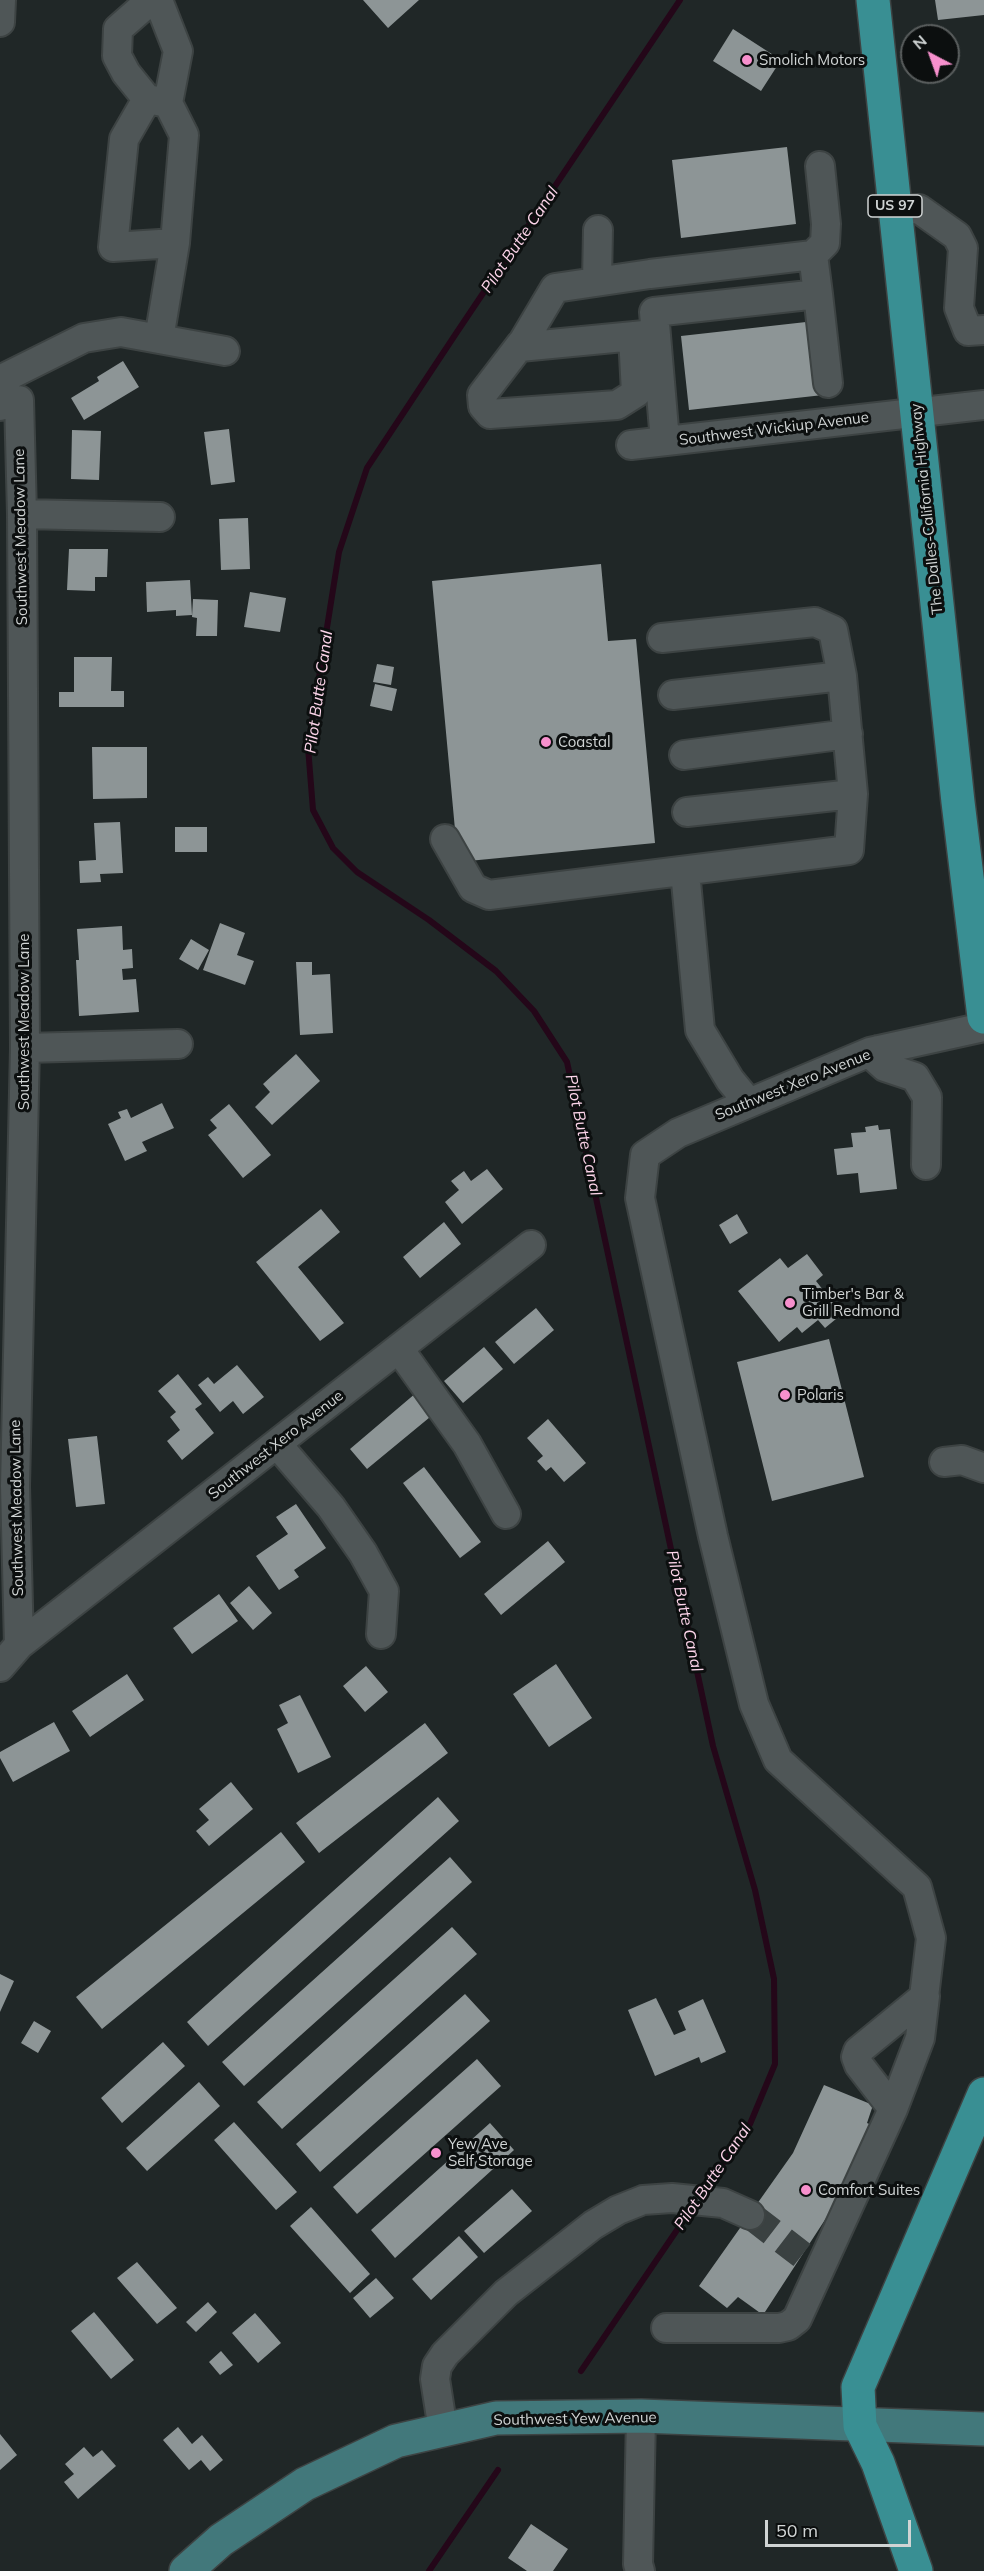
<!DOCTYPE html>
<style>
body{margin:0}
#map{position:relative;width:984px;height:2571px;overflow:hidden;background:#202727;font-family:Mulish,sans-serif}
canvas{display:block}
.north{position:absolute;left:900px;top:24px;width:60px;height:60px;box-sizing:border-box;background:#0c0f0f;border:2px solid #5a5e5e;border-radius:50%;rotate:319deg;font-size:16px;font-weight:700;line-height:24px;text-align:center;color:#d0d4d4}
.north::after{content:'';display:block;margin:auto;width:21px;height:27px;background:#f790cd;clip-path:polygon(50% 0,100% 100%,50% 72%,0 100%)}
.scale{position:absolute;left:765px;top:2520px;width:146px;height:27px;box-sizing:border-box;border:3px solid #d0d4d4;border-top:0;padding-left:8px;font-size:18px;line-height:21px;white-space:nowrap;color:#d0d4d4;-webkit-text-stroke:4px #0c0f0f;paint-order:stroke}
</style>
<div id="map">
<canvas width="984" height="2571"></canvas>
<div class="north">N</div>
<div class="scale">50 m</div>
</div>
<script>
const ctx = document.querySelector('canvas').getContext('2d');
ctx.lineJoin = 'round';
const poly = rows => new Path2D(rows.map(r => 'M' + r).join(''));
function trace(path, color, width, dash) { ctx.strokeStyle = color; ctx.lineWidth = width; ctx.lineCap = dash ? 'butt' : 'round'; ctx.setLineDash(dash || []); ctx.stroke(path); }
function fillPath(path, color) { ctx.fillStyle = color; ctx.fill(path, 'evenodd'); }
function drawText(font, color, halo, rows, align = 'center') {
  ctx.font = font + ' Mulish,sans-serif'; ctx.lineWidth = 6; ctx.setLineDash([]); ctx.textBaseline = 'middle'; ctx.strokeStyle = halo; ctx.fillStyle = color; for (const [text, x, y, turn = 0] of rows) {
    ctx.save(); ctx.translate(x, y); ctx.rotate((+turn || 0) * Math.PI / 180); ctx.textAlign = isNaN(turn) ? turn : align; if (halo) ctx.strokeText(text, 0, 0); ctx.fillText(text, 0, 0); ctx.restore();
  }
}
trace(poly([
 [680,0,457,332,367,468,339,552,308,747,313,810,333,848,357,872,429,920,496,971,534,1011,567,1062,713,1746,755,1890,774,1979,775,2064,750,2124,703,2192],
 [581,2371,692,2208],
 [429,2571,498,2470]
]), '#240719', 6);
fillPath(poly([
 [363,0,419,0,388,28],
 [935,0,984,0,984,15,938,20],
 [733,29,781,60,761,91,713,61],
 [787,147,796,224,681,238,672,160],
 [815,321,823,395,689,410,681,336],
 [123,361,139,387,84,420,71,398,99,381,97,377],
 [229,429,235,482,211,485,204,432],
 [72,430,101,431,99,480,71,479],
 [248,518,250,569,221,570,219,519],
 [69,549,108,549,107,577,95,577,95,591,67,590],
 [601,564,608,641,636,639,655,843,458,862,432,581],
 [190,580,192,615,176,616,176,610,147,612,146,582],
 [250,592,286,598,280,632,244,627],
 [193,599,218,600,217,636,196,636,197,618,192,617],
 [74,657,112,657,111,691,124,691,124,707,59,707,59,692,74,692],
 [377,664,394,667,391,685,373,682],
 [375,684,397,689,392,711,370,706],
 [92,747,147,747,147,798,93,799],
 [120,822,123,873,100,874,101,882,80,883,79,861,96,860,94,823],
 [175,827,207,827,207,852,175,852],
 [220,923,245,933,237,955,254,961,245,985,203,970],
 [122,926,123,950,132,949,133,968,122,969,123,980,136,979,139,1012,79,1016,76,960,79,960,77,929],
 [191,939,209,950,198,970,179,959],
 [296,962,312,962,312,975,330,974,333,1033,300,1035],
 [296,1054,320,1081,272,1125,255,1107,270,1092,263,1084],
 [162,1103,174,1128,142,1142,147,1151,125,1161,108,1124,121,1118,118,1112,127,1109,131,1118],
 [229,1104,271,1155,243,1178,208,1135,217,1128,210,1120],
 [878,1125,879,1130,890,1129,897,1189,860,1193,858,1173,837,1175,834,1149,853,1147,851,1133,866,1132,865,1127],
 [487,1169,503,1189,462,1224,445,1202,459,1190,451,1181,464,1171,471,1181],
 [321,1209,340,1232,298,1267,344,1323,320,1341,256,1262],
 [737,1214,748,1233,730,1244,719,1225],
 [444,1222,461,1244,420,1278,403,1257],
 [807,1254,823,1275,816,1281,842,1314,825,1328,818,1320,802,1333,797,1327,779,1342,738,1291,780,1258,788,1268],
 [536,1308,554,1330,514,1364,495,1342],
 [829,1339,864,1477,772,1501,737,1362],
 [484,1347,503,1369,463,1403,444,1381],
 [237,1365,264,1397,243,1414,233,1401,220,1412,198,1385,208,1377,214,1384],
 [178,1374,202,1404,195,1409,214,1433,182,1460,167,1441,180,1430,170,1417,176,1412,158,1391],
 [423,1387,441,1408,367,1469,350,1449],
 [548,1419,586,1463,564,1482,551,1467,546,1471,537,1461,543,1456,527,1438],
 [97,1436,105,1504,76,1507,68,1439],
 [424,1467,481,1542,460,1558,403,1483],
 [296,1504,326,1548,294,1570,299,1577,279,1590,256,1556,288,1534,276,1517],
 [548,1541,565,1562,501,1615,484,1594],
 [249,1586,272,1613,253,1630,230,1603],
 [219,1594,238,1621,192,1654,173,1628],
 [556,1664,592,1718,549,1747,513,1694],
 [366,1666,388,1692,365,1712,343,1686],
 [127,1674,144,1700,90,1737,72,1711],
 [300,1695,331,1757,298,1773,277,1729,288,1723,279,1705],
 [54,1722,70,1751,13,1782,0,1758,0,1752],
 [425,1723,448,1753,319,1853,296,1823],
 [231,1782,253,1809,209,1846,196,1831,209,1820,199,1809],
 [438,1797,459,1821,208,2046,187,2022],
 [281,1832,305,1862,102,2029,76,1997],
 [450,1857,472,1882,244,2086,222,2062],
 [452,1927,477,1954,282,2129,257,2102],
 [0,1974,14,1981,0,2012],
 [465,1994,490,2021,320,2172,296,2144],
 [656,1998,674,2035,686,2030,678,2011,703,1999,726,2052,701,2063,699,2057,655,2076,628,2010],
 [34,2021,51,2031,38,2053,21,2043],
 [163,2042,185,2066,122,2123,101,2098],
 [477,2059,501,2086,357,2214,333,2187],
 [199,2082,220,2106,147,2171,126,2148],
 [824,2085,873,2105,867,2123,878,2128,860,2166,763,2315,738,2297,727,2308,699,2286,793,2153],
 [234,2122,297,2192,276,2210,214,2140],
 [490,2123,514,2150,395,2258,371,2230],
 [512,2189,532,2211,484,2253,464,2231],
 [311,2207,370,2274,350,2293,290,2226],
 [459,2236,478,2257,431,2300,412,2279],
 [137,2262,177,2308,157,2324,117,2278],
 [376,2278,394,2298,370,2318,353,2298],
 [208,2302,217,2312,196,2332,186,2322],
 [94,2312,134,2360,111,2379,71,2331],
 [255,2313,281,2343,258,2363,232,2333],
 [221,2351,233,2365,220,2375,209,2362],
 [178,2427,192,2444,202,2435,223,2460,210,2471,201,2460,189,2470,163,2440],
 [0,2434,17,2455,0,2470],
 [84,2447,93,2457,102,2450,116,2466,78,2499,64,2482,74,2474,65,2464],
 [531,2524,568,2549,553,2571,527,2571,508,2558]
]), '#8d9596');
trace(poly([
 [750,2215,802,2255]
]), '#3a4141', 28, [28, 14]);
const minor = poly([
 [158,0,178,51,168,103,184,135,175,243,113,247,124,139,147,99,168,103],
 [0,22,1,0],
 [147,99,126,73,117,56,118,29,151,0],
 [895,210,919,209,957,236,963,248,959,308,968,331,984,330],
 [597,281,598,230],
 [818,294,828,383],
 [655,334,520,347,555,288,650,274,813,255],
 [159,339,175,243],
 [521,344,482,395,483,406,490,414,617,405,636,393,633,336],
 [0,380,84,338,121,332,225,351],
 [0,406,19,400,22,514,25,1048,15,1486,19,1645],
 [665,441,654,312,818,294,813,255,825,243,826,224,820,166],
 [631,445,984,405],
 [22,514,160,517],
 [673,695,842,676],
 [684,755,848,734],
 [687,812,853,794],
 [445,839,473,888,489,895,849,850,853,794,842,676,833,630,815,622,662,638],
 [685,871,700,1030,730,1080,749,1103],
 [25,1048,178,1044],
 [878,1050,875,1058,885,1067,915,1077,927,1097,926,1165],
 [399,1349,467,1444,506,1514],
 [277,1444,331,1507,363,1553,384,1591,381,1634],
 [944,1462,962,1460,984,1468],
 [0,1667,19,1645,531,1245],
 [925,1996,920,2038,893,2109,859,2065,856,2057,858,2051,925,1996],
 [924,1997,931,1938,917,1887,778,1760,754,1704,713,1536,640,1198,645,1155,678,1133,870,1052,984,1027],
 [666,2328,779,2328,788,2326,797,2319,893,2109],
 [443,2430,435,2379,437,2366,445,2354,506,2293,593,2225,618,2210,643,2200,672,2198,723,2203,750,2215],
 [640,2571,638,2564,641,2416]
]);
const major = poly([
 [186,2571,221,2540,305,2484,396,2441,496,2418,641,2416,984,2429]
]);
const highway = poly([
 [873,0,958,802,984,1017],
 [916,2571,878,2463,860,2426,858,2387,984,2094]
]);
trace(minor, '#3d4343', 32);
trace(major, '#3d4343', 36);
trace(highway, '#3d4343', 36);
trace(minor, '#4f5657', 28);
trace(major, '#42787b', 33);
trace(highway, '#398f93', 33);
for (const [x, y, r, color] of [
 [747,60,6,"#f790cd"],
 [546,742,6,"#f790cd"],
 [790,1303,6,"#f790cd"],
 [785,1395,6,"#f790cd"],
 [436,2153,6,"#f790cd"],
 [806,2190,6,"#f790cd"]
]) { const dot = new Path2D(); dot.arc(x, y, r, 0, 2 * Math.PI); ctx.fillStyle = color; ctx.fill(dot); trace(dot, '#0c0f0f', 2); }
for (const [x, y, w] of [
 [895,206,54]
]) { const box = new Path2D(); box.roundRect(x - w / 2, y - 11, w, 22, 4.5); ctx.fillStyle = '#0c0f0f'; ctx.fill(box); trace(box, '#d0d4d4', 1.5); }
drawText('bold 14px', '#d0d4d4', null, [
 ["US 97",895,206]
]);
drawText('15px', '#d0d4d4', '#0c0f0f', [
 ["Smolich Motors",759,60],
 ["Coastal",558,742],
 ["Timber's Bar &",802,1294],
 ["Grill Redmond",802,1311],
 ["Polaris",797,1395],
 ["Yew Ave",448,2144],
 ["Self Storage",448,2161],
 ["Comfort Suites",818,2190]
], 'left');
drawText('15px', '#d0d4d4', '#0c0f0f', [
 ["Southwest Wickiup Avenue",774,429,-7],
 ["The Dalles-California Highway",927,509,-96],
 ["Southwest Meadow Lane",21,537,-91],
 ["Southwest Meadow Lane",24,1022,-90],
 ["Southwest Xero Avenue",793,1085,-22],
 ["Southwest Xero Avenue",276,1445,-38],
 ["Southwest Meadow Lane",17,1508,-91],
 ["Southwest Yew Avenue",575,2419,-1]
]);
drawText('italic 16px', '#fdd5ea', '#0c0f0f', [
 ["Pilot Butte Canal",520,240,-56],
 ["Pilot Butte Canal",319,692,-82],
 ["Pilot Butte Canal",583,1135,78],
 ["Pilot Butte Canal",684,1611,78],
 ["Pilot Butte Canal",713,2177,-56]
]);
</script>
